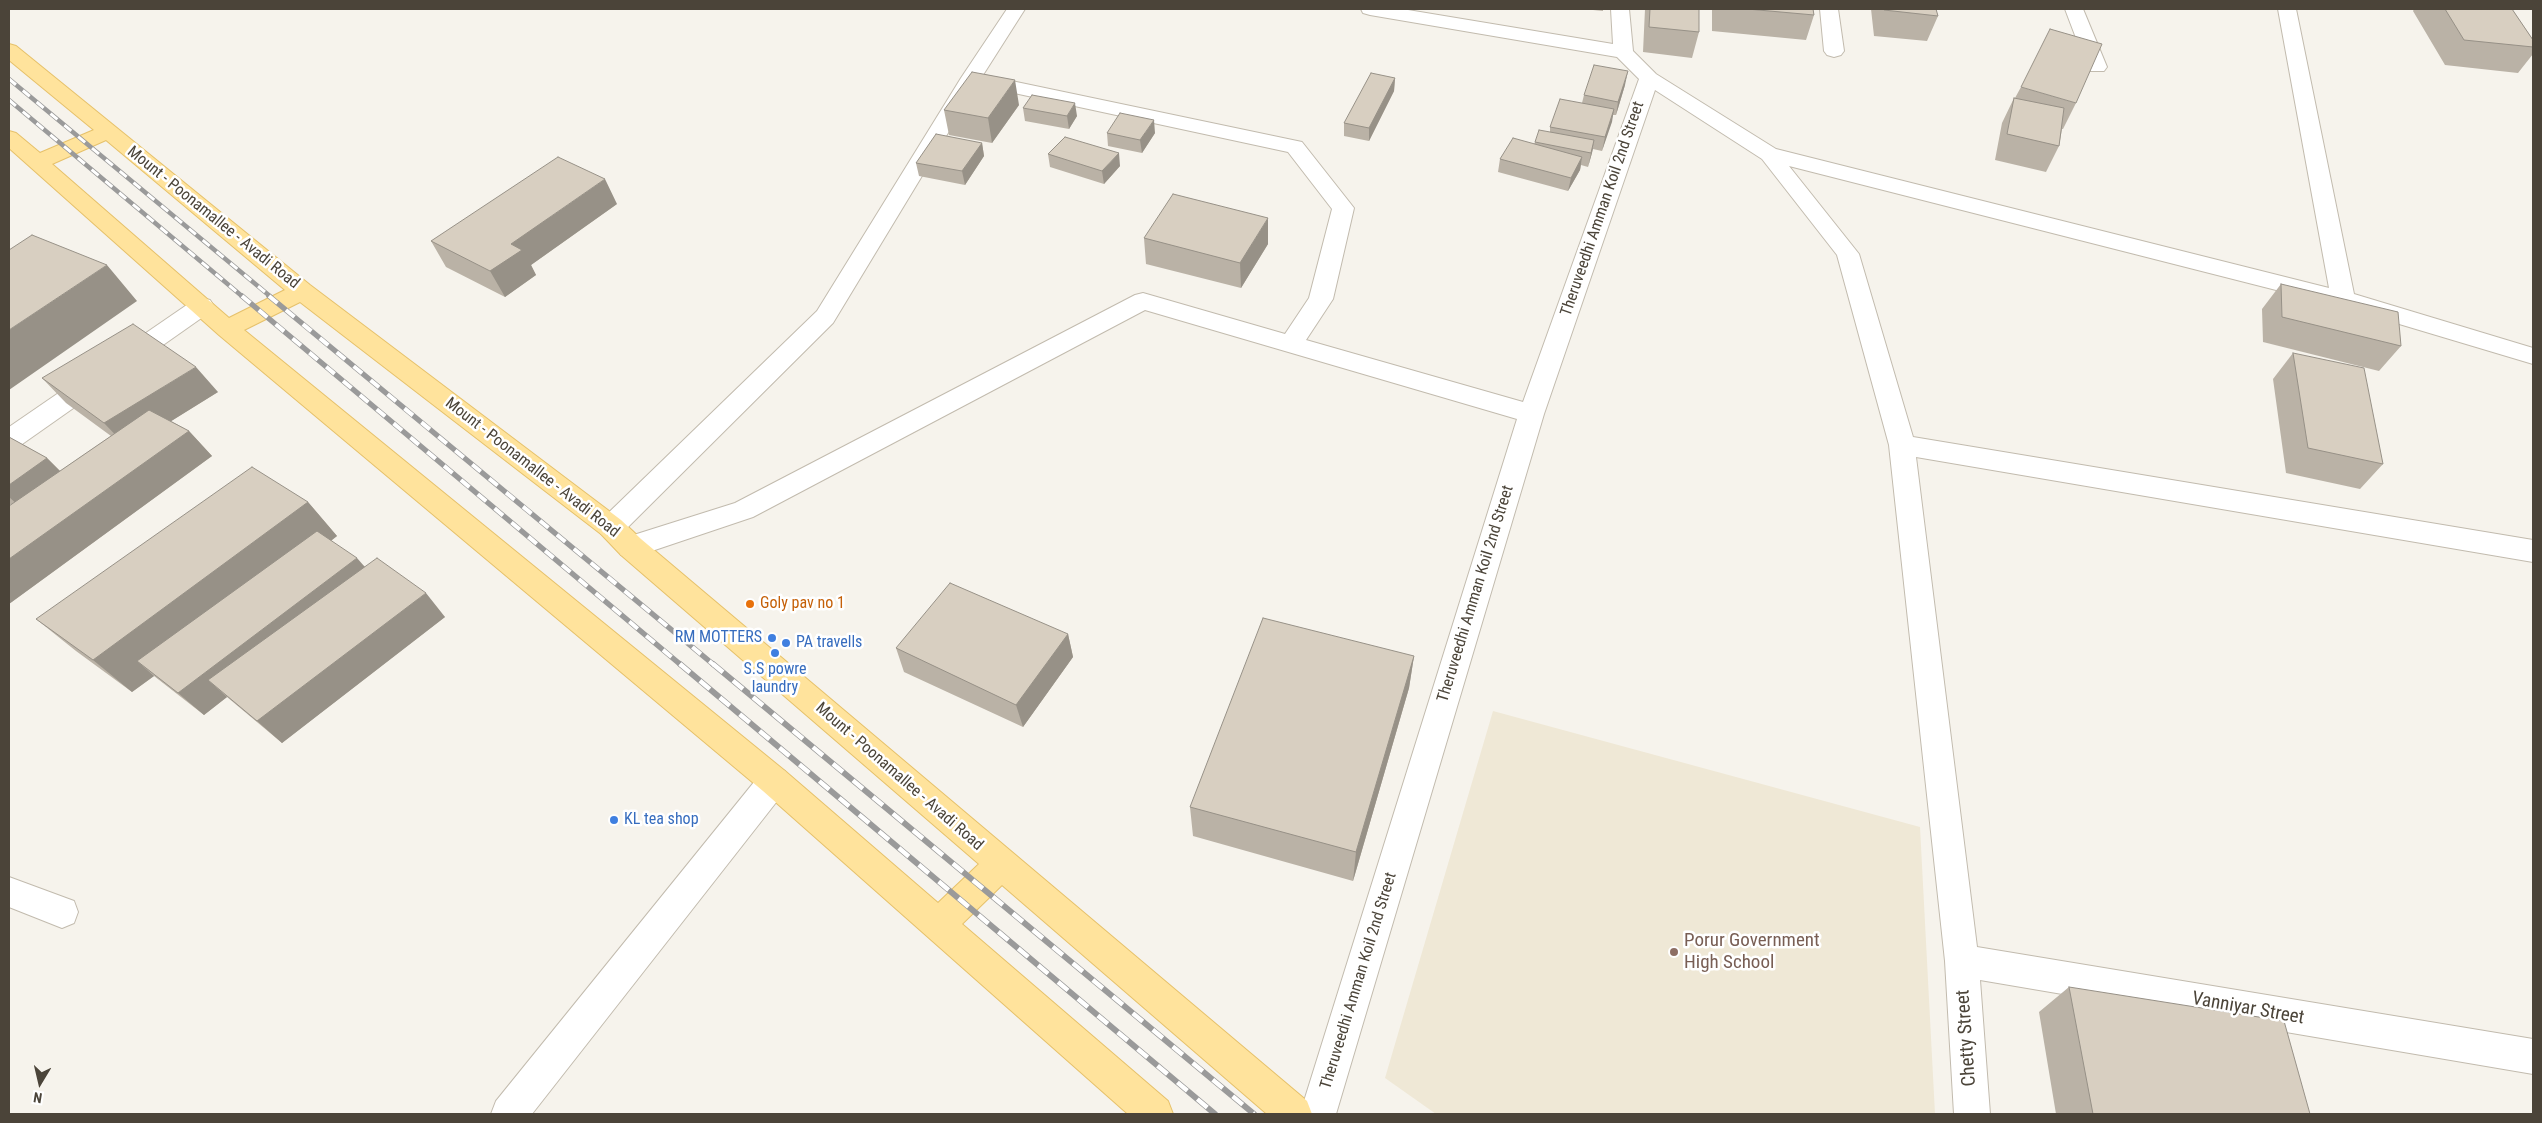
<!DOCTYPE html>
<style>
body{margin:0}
#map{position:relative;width:2542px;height:1123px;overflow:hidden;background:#f6f3ec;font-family:"Roboto Condensed",sans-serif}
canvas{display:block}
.frame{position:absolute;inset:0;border:10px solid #4b4439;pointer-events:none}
.north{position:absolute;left:15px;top:1058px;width:50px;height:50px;-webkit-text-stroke:4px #fff;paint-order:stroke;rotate:189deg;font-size:14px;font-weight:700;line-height:20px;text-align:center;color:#4b4439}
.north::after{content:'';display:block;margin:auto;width:18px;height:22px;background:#4b4439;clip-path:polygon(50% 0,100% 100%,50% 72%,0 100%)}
</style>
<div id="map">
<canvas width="2542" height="1123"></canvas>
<div class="frame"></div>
<div class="north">N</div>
</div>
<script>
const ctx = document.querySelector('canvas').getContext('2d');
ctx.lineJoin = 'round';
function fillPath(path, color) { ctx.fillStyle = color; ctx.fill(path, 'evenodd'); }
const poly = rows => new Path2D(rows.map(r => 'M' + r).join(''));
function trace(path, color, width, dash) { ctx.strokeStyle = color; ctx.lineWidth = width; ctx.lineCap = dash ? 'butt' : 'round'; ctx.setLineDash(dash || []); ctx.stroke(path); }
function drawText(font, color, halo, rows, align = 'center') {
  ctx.font = font + ' "Roboto Condensed",sans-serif'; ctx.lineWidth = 5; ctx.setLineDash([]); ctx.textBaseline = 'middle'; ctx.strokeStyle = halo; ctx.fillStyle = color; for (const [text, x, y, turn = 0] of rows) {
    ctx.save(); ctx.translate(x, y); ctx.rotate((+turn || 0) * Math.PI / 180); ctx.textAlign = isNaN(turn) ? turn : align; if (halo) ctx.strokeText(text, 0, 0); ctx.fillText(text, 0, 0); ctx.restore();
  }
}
fillPath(poly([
 [1493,711,1920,827,1935,1114,1436,1114,1385,1078]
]), '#efe8d6');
const minor = poly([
 [1007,9,1025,9,983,75,1302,142,1354,208,1333,299,1306,340,1523,402,1639,79,1617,57,1370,15,1363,13,1361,9,1402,9,1613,44,1611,9,1629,9,1633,51,1656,74,1776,149,2329,288,2278,9,2296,9,2354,294,2533,348,2533,364,2339,306,1789,166,1859,254,1913,437,2533,540,2533,562,1916,457,1977,947,2533,1039,2533,1074,1980,980,1990,1114,1954,1114,1945,961,1889,445,1837,255,1762,159,1655,90,1544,414,1336,1114,1300,1114,1517,419,1145,310,753,517,631,558,621,555,617,547,621,539,735,503,1135,295,1143,293,1285,334,1309,298,1332,209,1288,152,977,85,833,323,621,534,611,537,601,534,598,527,601,520,817,311,961,78,1007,9],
 [1820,9,1838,9,1844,51,1841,55,1834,57,1827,55,1824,51,1820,9],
 [2065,9,2083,9,2107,67,2104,71,2090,71,2087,67,2065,9],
 [774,767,785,771,789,781,785,791,532,1114,491,1114,496,1101,763,771,774,767],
 [9,877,74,901,78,912,74,923,62,928,9,907,9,877]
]);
const tertiary = poly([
 [202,298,210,300,214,306,210,312,18,447,9,449,9,427,194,300,202,298]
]);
const primary = poly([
 [9,44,16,46,310,285,621,520,641,539,1307,1101,1312,1114,1267,1114,1002,885,962,924,1168,1101,1173,1114,1128,1114,763,791,219,335,9,148,9,131,16,133,40,153,94,130,9,60,9,44],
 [106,140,285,290,229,318,52,164,106,140],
 [300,302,601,534,621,555,979,864,938,903,785,771,244,330,300,302]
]);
trace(minor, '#c2bbae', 2);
trace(tertiary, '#c2bbae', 2);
trace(primary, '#e6c16a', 2);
fillPath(minor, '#fff');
fillPath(tertiary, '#fff');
fillPath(primary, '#ffe39c');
const railFar2 = poly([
 [9,79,271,297],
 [9,100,243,297]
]);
const railFar1 = poly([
 [242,296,681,665],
 [269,296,714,665]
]);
const rail = poly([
 [680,664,1215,1114],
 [713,664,1254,1114]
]);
trace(railFar2, '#9a9a9a', 4.5);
trace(railFar1, '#9a9a9a', 5.5);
trace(rail, '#9a9a9a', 6);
trace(railFar2, '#fff', 3, [9]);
trace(railFar1, '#fff', 4, [11]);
trace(rail, '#fff', 4.5, [13]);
fillPath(poly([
 [1583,9,1603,9,1603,11],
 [1645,9,1703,9,1703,10,1699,10,1699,32,1692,58,1643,52],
 [1712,9,1813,9,1814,15,1806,40,1712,31],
 [1871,9,1936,9,1938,16,1927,41,1874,36],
 [2414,9,2512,9,2533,40,2533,54,2518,73,2445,65,2413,11],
 [1395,78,1394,91,1369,141,1344,136,1344,123],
 [1625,85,1616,115,1613,115,1602,151,1593,149,1588,167,1581,165,1580,170,1568,191,1498,172,1500,159,1534,144,1535,142,1550,132,1550,127,1582,103,1584,95],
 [2021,87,2076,103,2063,129,2062,129,2059,146,2046,172,1995,160,2002,123,2014,98,2015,98],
 [1019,105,992,143,949,135,944,110],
 [1023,108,1077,116,1069,129,1025,121],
 [1107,133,1155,133,1142,153,1108,146],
 [982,143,984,156,965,185,919,176,916,163],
 [1048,154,1120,166,1104,184,1050,167],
 [617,204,531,265,536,275,505,297,446,267,431,241],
 [1144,238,1268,244,1241,288,1146,264],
 [2281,284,2401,346,2379,371,2263,342,2262,309],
 [2293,353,2383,464,2360,489,2286,473,2273,379],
 [42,378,218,392,171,421,189,431,212,456,9,604,9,506,11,505,9,503,9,437,47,458,60,471,111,436,66,403],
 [308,502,337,536,331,541,364,566,445,617,282,743,227,697,204,715,154,676,132,692,76,651,36,619],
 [1068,634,1073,657,1023,727,904,672,896,648],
 [1414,656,1409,688,1353,881,1193,836,1190,807],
 [2069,987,2310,1114,2056,1114,2039,1012]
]), '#bab2a6');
fillPath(poly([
 [1628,71,1625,85,1616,115,1618,102],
 [1395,78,1394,91,1369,141,1369,128],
 [1015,80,1019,105,992,143,988,118],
 [1075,103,1077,116,1069,129,1067,116],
 [1614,109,1612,122,1602,151,1605,137],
 [1154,120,1155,133,1142,153,1140,140],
 [1594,140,1592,153,1588,167,1591,153],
 [982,143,984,156,965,185,962,171],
 [1119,153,1120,166,1104,184,1102,171],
 [1582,157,1580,170,1568,191,1571,178],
 [605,179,617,204,531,265,536,275,505,297,490,271,511,244],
 [1268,218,1268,244,1241,288,1240,263],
 [107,265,137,301,9,390,9,330],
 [196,367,218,392,128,448,104,423],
 [189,431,212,456,9,604,9,559],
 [47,458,72,483,28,514,9,497,9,485],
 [308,502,337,536,155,675,137,661,154,676,132,692,93,660],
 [357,558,378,582,208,680,227,697,204,715,178,693],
 [426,593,445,617,282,743,257,721],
 [1068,634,1073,657,1023,727,1016,705],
 [1414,656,1409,688,1353,881,1356,852]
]), '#979187');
const building = poly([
 [1650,9,1699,9,1699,32,1649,27,1650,9],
 [1747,9,1813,9,1814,15,1747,9],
 [1884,9,1936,9,1938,16,1884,10,1884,9],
 [2445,9,2512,9,2533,40,2533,47,2464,40,2445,9],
 [2050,29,2102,44,2076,103,2021,87,2050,29],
 [1594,65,1628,71,1618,102,1584,95,1594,65],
 [972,72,1015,80,988,118,944,110,972,72],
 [1371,73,1395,78,1369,128,1344,123,1371,73],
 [1032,95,1075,103,1067,116,1023,108,1032,95],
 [2014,98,2064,108,2059,146,2007,134,2014,98],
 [1560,99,1614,109,1605,137,1550,127,1560,99],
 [1120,113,1154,120,1140,140,1107,133,1120,113],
 [1539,130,1594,140,1591,153,1535,142,1539,130],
 [936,134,982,143,962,171,916,163,936,134],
 [1065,137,1119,153,1102,171,1048,154,1065,137],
 [1513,138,1582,157,1571,178,1500,159,1513,138],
 [558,157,605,179,511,244,522,250,490,271,431,241,558,157],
 [1173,194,1268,218,1240,263,1144,238,1173,194],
 [32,235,107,265,9,330,9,250,32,235],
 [2281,284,2398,312,2401,346,2282,317,2281,284],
 [133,324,196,367,104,423,42,378,133,324],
 [2293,353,2364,368,2383,464,2308,448,2293,353],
 [149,410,189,431,9,559,9,506,149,410],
 [9,437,47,458,9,485,9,437],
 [252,467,308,502,93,660,36,619,252,467],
 [317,531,357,558,178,693,137,661,317,531],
 [377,558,426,593,257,721,208,680,377,558],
 [950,583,1068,634,1016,705,896,648,950,583],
 [1263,618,1414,656,1356,852,1190,807,1263,618],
 [2069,987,2284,1021,2310,1114,2093,1114,2069,987]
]);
fillPath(building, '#d8cfc1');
trace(building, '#979187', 1);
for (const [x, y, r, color] of [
 [750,604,5,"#e8710a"],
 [772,638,5,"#3f7fe0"],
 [786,643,5,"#3f7fe0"],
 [775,653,5,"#3f7fe0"],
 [614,820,5,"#3f7fe0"],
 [1674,952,5,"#8d6e63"]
]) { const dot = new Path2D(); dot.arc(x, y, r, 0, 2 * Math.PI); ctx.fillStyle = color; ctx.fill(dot); trace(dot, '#fff', 2); }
drawText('16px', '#4b4439', '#fff', [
 ["Theruveedhi Amman Koil 2nd Street",1603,209,-71],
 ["Mount - Poonamallee - Avadi Road",213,218,39],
 ["Mount - Poonamallee - Avadi Road",532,468,38],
 ["Theruveedhi Amman Koil 2nd Street",1476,594,-73],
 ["Mount - Poonamallee - Avadi Road",899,777,41],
 ["Theruveedhi Amman Koil 2nd Street",1359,981,-73]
]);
drawText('16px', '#c56008', '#fff', [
 ["Goly pav no 1",760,604]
], 'left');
drawText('16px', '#366cbe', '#fff', [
 ["RM MOTTERS",762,638,"right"],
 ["PA travells",796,643],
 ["S.S powre",775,670,"center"],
 ["laundry",775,688,"center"],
 ["KL tea shop",624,820]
], 'left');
drawText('19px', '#785e54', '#fff', [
 ["Porur Government",1684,941],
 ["High School",1684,963]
], 'left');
drawText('19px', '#4b4439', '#fff', [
 ["Vanniyar Street",2248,1009,10],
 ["Chetty Street",1967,1038,-94]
]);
</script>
